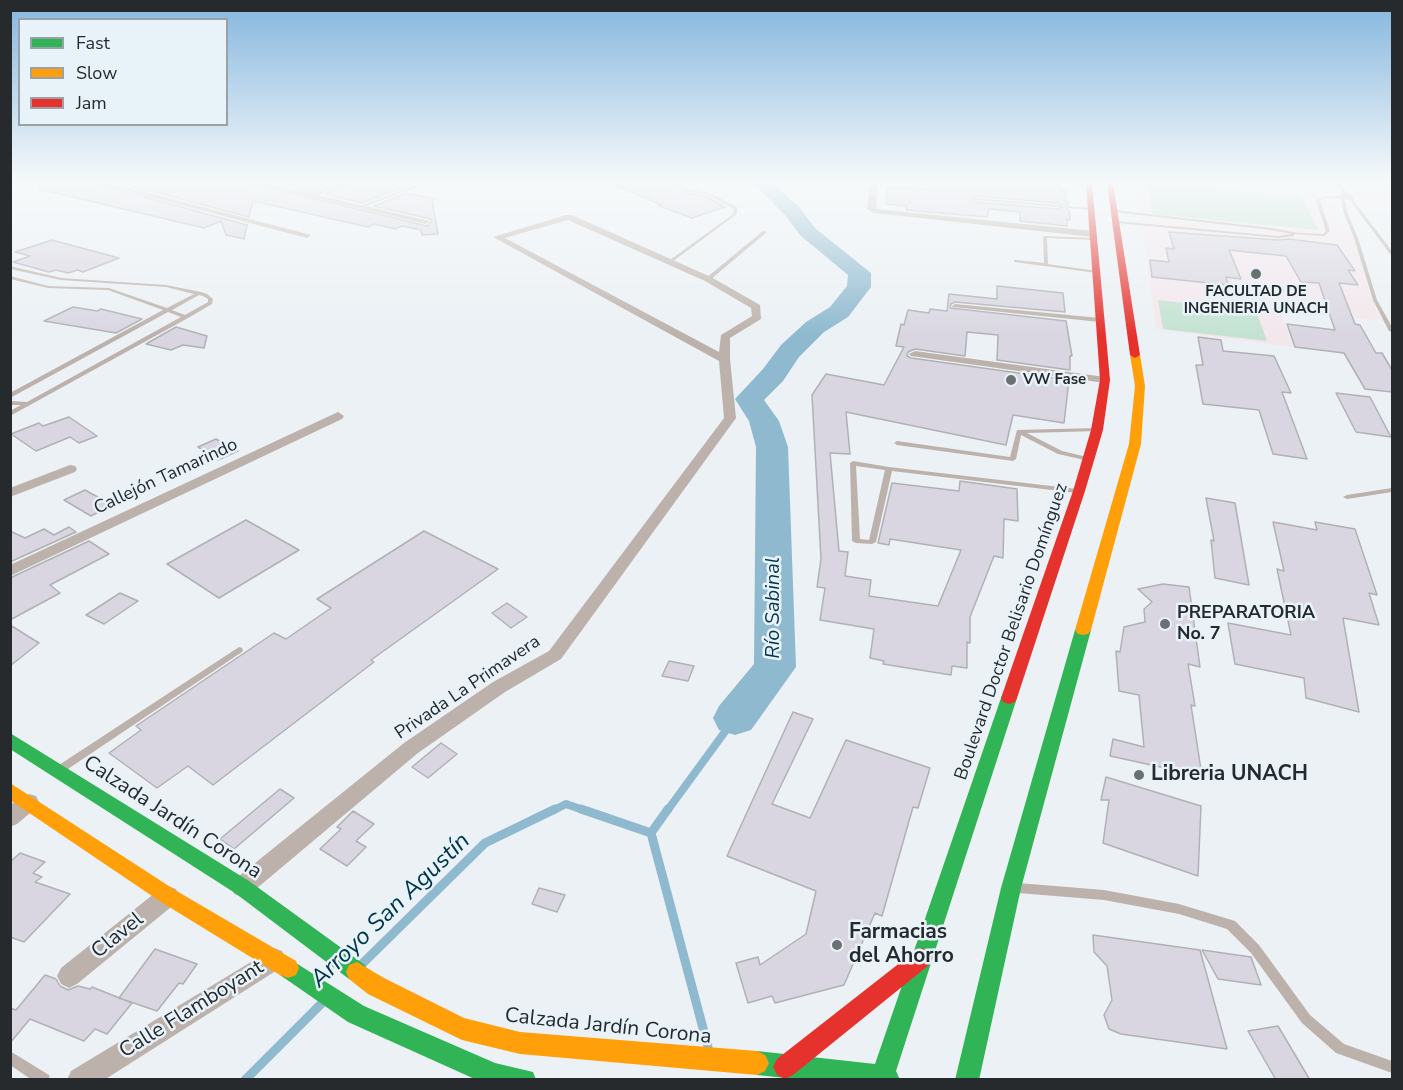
<!DOCTYPE html>
<meta charset="utf-8">
<style>
body{margin:0}
#map{position:relative;width:1403px;height:1090px;overflow:hidden;background:#ecf1f5;font-family:"Nunito Sans",sans-serif}
canvas{display:block}
.frame{position:absolute;inset:0;border:12px solid #262a2d;pointer-events:none}
.legend{position:absolute;left:18px;top:18px;width:210px;height:108px;box-sizing:border-box;background:#e8f2f9;border:2px solid #9aa2a7;margin:0;padding:8px 10px;list-style:none;font-size:18px;color:#262a2d}
.legend li{display:flex;align-items:center;gap:12px;height:30px}
.legend b{width:30px;border:2px solid #9aa2a7}
</style>
<div id="map">
<canvas width="1403" height="1090"></canvas>
<div class="frame"></div>
<ul class="legend">
<li><b style="height:8px;background:#30b455"></b>Fast</li>
<li><b style="height:8px;background:#ff9f0a"></b>Slow</li>
<li><b style="height:8px;background:#e5322d"></b>Jam</li>
</ul>
</div>
<script>
const ctx = document.querySelector('canvas').getContext('2d');
ctx.lineJoin = 'round';
function fillPath(path, color) { ctx.fillStyle = color; ctx.fill(path, 'evenodd'); }
const poly = rows => new Path2D(rows.map(r => 'M' + r).join(''));
function trace(path, color, width, dash) { ctx.strokeStyle = color; ctx.lineWidth = width; ctx.lineCap = dash ? 'butt' : 'round'; ctx.setLineDash(dash || []); ctx.stroke(path); }
function drawText(font, color, halo, rows, align = 'center') {
  ctx.font = font + ' "Nunito Sans",sans-serif'; ctx.lineWidth = 5; ctx.setLineDash([]); ctx.textBaseline = 'middle'; ctx.strokeStyle = halo; ctx.fillStyle = color; for (const [text, x, y, turn = 0] of rows) {
    ctx.save(); ctx.translate(x, y); ctx.rotate((+turn || 0) * Math.PI / 180); ctx.textAlign = isNaN(turn) ? turn : align; if (halo) ctx.strokeText(text, 0, 0); ctx.fillText(text, 0, 0); ctx.restore();
  }
}
fillPath(poly([
 [1136,183,1179,183,1326,196,1354,238,1368,288,1380,320,1281,313,1293,347,1156,329],
 [1348,183,1392,183,1392,201,1355,198]
]), '#f3e7ec');
fillPath(poly([
 [1147,183,1301,197,1319,230,1152,214],
 [1158,300,1256,311,1267,341,1163,329]
]), '#c3e2d2');
trace(poly([
 [552,811,566,804,586,811],
 [667,811,735,718]
]), '#8eb9ce', 8);
trace(poly([
 [581,809,651,833],
 [668,809,651,833,708,1047],
 [363,963,485,843,555,809],
 [245,1080,321,1004]
]), '#8eb9ce', 9);
fillPath(poly([
 [753,183,773,183,799,207,815,228,871,273,871,287,848,317,824,332,799,357,783,381,764,400,779,421,788,447,796,667,751,730,735,735,719,730,713,718,719,706,754,664,756,447,749,421,735,399,763,369,781,345,806,322,830,307,847,286,848,275,801,236,785,215,753,183]
]), '#8eb9ce');
const building = poly([
 [39,183,95,183,247,225,244,239,226,235,221,221,204,228,39,189,39,183],
 [120,183,250,183,427,226,432,221,431,219,374,206,407,193,435,199,432,200,438,234,422,235,421,230,402,226,395,229,374,224,368,227,253,201,249,217,120,183],
 [277,183,329,183,309,191,277,183],
 [349,183,412,183,412,184,362,203,325,194,349,183],
 [610,183,672,183,686,188,688,193,707,197,725,207,692,218,659,206,662,205,610,183],
 [929,183,1059,183,1060,190,1065,190,1066,201,1069,202,1066,208,1069,210,1070,220,1067,219,1067,226,1020,221,1020,212,989,209,987,217,906,210,907,206,886,204,888,187,930,189,929,183],
 [975,196,1058,203,1062,207,1058,209,974,202,971,199,975,196],
 [1169,232,1278,240,1289,239,1337,245,1355,271,1348,270,1358,285,1339,283,1355,324,1360,325,1376,353,1382,353,1392,370,1392,392,1365,389,1344,353,1295,347,1287,324,1335,330,1319,283,1301,282,1286,256,1229,250,1241,279,1226,277,1228,285,1152,277,1150,260,1169,262,1166,248,1174,249,1169,232],
 [52,240,119,258,83,272,78,270,68,273,56,270,49,272,13,262,30,256,15,252,52,240],
 [997,286,1063,293,1065,312,955,302,951,304,950,308,1066,321,1072,356,1070,356,1070,370,997,360,998,335,967,332,965,356,915,349,908,352,907,356,911,358,1069,380,1064,423,1013,415,1006,445,846,412,850,454,830,453,839,551,848,552,845,576,871,580,869,596,938,606,961,550,890,539,889,545,878,543,892,483,959,491,960,481,1017,489,1018,521,1004,519,1003,558,994,556,970,617,970,643,967,642,967,668,952,666,951,675,883,664,884,661,870,658,874,629,820,620,825,588,817,587,821,559,812,395,826,374,884,385,904,347,896,346,901,324,904,325,908,310,929,313,930,309,947,311,949,294,997,299,997,286],
 [73,307,97,311,101,309,142,319,116,333,44,321,73,307],
 [176,327,207,336,204,348,183,345,171,350,146,344,176,327],
 [1198,337,1221,340,1223,351,1274,356,1291,393,1282,392,1307,459,1273,454,1259,410,1203,404,1196,365,1203,365,1198,337],
 [1336,393,1370,397,1391,437,1356,432,1336,393],
 [69,417,97,436,79,443,70,437,36,451,11,434,39,423,43,426,69,417],
 [216,439,238,451,218,460,198,447,216,439],
 [85,490,112,505,91,516,64,500,85,490],
 [1206,498,1235,503,1249,585,1215,578,1211,540,1214,541,1206,498],
 [246,520,299,550,219,598,167,564,246,520],
 [1273,522,1317,530,1315,522,1355,529,1377,595,1369,593,1379,625,1343,618,1359,712,1306,698,1304,678,1235,664,1228,623,1291,635,1277,569,1284,571,1273,522],
 [69,527,76,532,10,562,10,531,25,538,44,529,54,535,69,527],
 [424,531,498,569,371,660,374,662,213,785,188,766,157,788,109,753,141,730,136,726,274,633,286,639,331,608,317,599,424,531],
 [89,541,109,554,50,585,60,593,10,620,10,578,89,541],
 [1163,584,1189,587,1200,667,1188,664,1195,706,1191,705,1202,776,1110,756,1113,739,1144,747,1139,695,1119,691,1116,651,1120,652,1124,627,1145,622,1144,609,1152,602,1138,589,1163,584],
 [120,593,138,601,104,624,86,615,120,593],
 [507,603,527,617,511,628,492,613,507,603],
 [10,625,39,643,10,666,10,625],
 [669,661,694,666,688,681,662,676,669,661],
 [793,712,813,719,772,804,810,818,846,740,930,768,918,808,913,807,882,916,875,913,844,985,775,1003,772,996,748,1003,736,963,758,957,760,965,806,934,816,891,727,856,793,712],
 [441,743,457,754,428,778,412,767,441,743],
 [1106,777,1201,806,1198,876,1103,843,1109,800,1101,800,1106,777],
 [280,789,294,798,234,849,220,839,280,789],
 [353,811,374,824,356,841,366,847,347,866,320,849,341,829,337,827,353,811],
 [20,853,45,862,33,873,42,877,35,882,70,894,24,942,10,937,10,862,20,853],
 [539,888,565,895,557,912,532,904,539,888],
 [1093,935,1200,950,1227,1049,1121,1034,1109,1029,1104,1015,1112,1000,1107,966,1094,952,1093,935],
 [155,949,197,964,183,984,179,983,157,1011,119,998,155,949],
 [1202,950,1251,957,1261,985,1218,979,1202,950],
 [45,975,56,979,60,986,68,990,78,986,90,989,92,987,132,1003,107,1034,95,1029,84,1041,30,1019,10,1043,10,1008,16,1010,45,975],
 [1278,1026,1310,1080,1276,1080,1248,1031,1278,1026]
]);
fillPath(building, '#d9d6e1');
trace(building, '#b0b1b4', 1.5);
fillPath(poly([
 [421,183,427,183,364,207,361,206,421,183],
 [1337,183,1341,183,1347,194,1345,197,1351,197,1392,251,1392,254,1390,254,1349,199,1345,199,1348,214,1358,238,1377,300,1392,327,1392,332,1389,331,1373,300,1354,238,1344,214,1341,199,1325,198,1320,201,1330,231,1324,236,1294,234,1294,236,1278,238,1117,223,1116,223,1116,221,1278,236,1291,234,1271,230,1114,212,1112,211,1114,210,1271,228,1299,233,1323,234,1326,231,1316,201,1324,196,1341,196,1343,194,1337,183],
 [688,189,710,193,737,207,737,214,672,262,670,262,670,260,733,214,734,209,708,195,688,191,688,189],
 [975,198,1058,205,1060,206,1058,207,974,200,973,199,975,198],
 [1069,206,1090,208,1092,209,1090,210,1068,208,1068,206,1069,206],
 [763,231,767,232,710,280,706,280,706,278,763,231],
 [1043,236,1096,238,1096,239,1094,240,1047,238,1048,264,1097,271,1099,272,1097,273,1014,262,1014,260,1016,260,1044,263,1043,236],
 [10,266,61,278,166,285,201,292,207,294,213,299,212,304,188,318,10,416,10,411,21,405,10,405,10,401,27,402,181,317,168,312,10,398,10,393,163,310,108,290,48,288,10,279,10,276,48,286,109,288,167,308,194,294,166,287,61,280,10,269,10,266],
 [199,295,203,296,208,299,208,302,185,315,172,310,199,295],
 [955,304,1100,318,1103,320,1100,322,953,307,952,306,955,304],
 [1096,428,1098,429,1098,431,1027,433,1062,451,1091,458,1092,459,1091,460,1089,461,1058,454,1021,435,1016,459,1013,461,897,445,894,443,897,441,1010,457,1017,430,1096,428],
 [853,461,889,467,1077,489,1080,491,1077,493,892,471,876,542,872,544,856,543,852,541,850,463,853,461],
 [856,466,885,470,869,540,860,539,856,466],
 [1392,488,1392,492,1347,499,1343,497,1347,495,1392,488],
 [239,647,242,648,243,650,242,652,65,771,62,772,59,771,57,768,59,765,239,647],
 [1018,883,1104,890,1179,904,1235,921,1259,945,1310,1015,1344,1044,1392,1061,1392,1073,1336,1053,1302,1023,1251,953,1227,929,1179,914,1104,900,1018,893,1014,892,1012,888,1014,884,1018,883],
 [10,1051,49,1075,50,1080,32,1080,10,1065,10,1051]
]), '#bdb2ab');
fillPath(poly([
 [97,183,111,183,311,235,307,238,97,183],
 [252,183,267,183,309,193,336,183,347,183,318,195,430,221,426,224,252,183],
 [870,183,878,183,876,209,1093,231,1097,234,1093,237,874,213,867,209,870,183],
 [1342,192,1348,192,1354,198,1347,200,1341,194,1342,192],
 [566,215,572,215,711,277,760,305,761,319,730,338,730,359,736,418,561,659,505,692,418,753,250,894,242,897,234,894,231,887,234,880,404,743,493,682,549,651,724,418,719,361,493,237,566,215],
 [568,220,705,281,751,308,752,316,721,335,719,352,505,238,568,220],
 [915,351,1105,377,1111,380,1105,383,911,356,909,354,915,351],
 [338,412,344,416,342,419,10,576,10,565,338,412],
 [70,465,75,466,77,469,75,472,10,497,10,488,70,465],
 [29,794,36,796,39,802,36,808,17,824,10,827,10,805,29,794],
 [168,886,176,889,179,896,176,903,77,984,69,988,61,984,57,976,61,968,160,889,168,886],
 [274,948,282,951,286,959,282,967,104,1080,67,1080,71,1071,274,948]
]), '#bdb2ab');
fillPath(poly([
 [1083,625,1088,626,1091,630,1021,888,979,1080,955,1080,1001,888,1075,630,1078,626,1083,625],
 [1009,692,1015,694,1017,698,896,1071,900,1080,804,1080,757,1075,749,1071,745,1063,749,1055,757,1051,875,1064,1001,698,1003,694,1009,692],
 [10,733,249,881,365,965,368,972,365,979,357,982,349,979,235,893,10,749,10,733],
 [288,958,364,1006,495,1063,533,1072,536,1080,477,1080,348,1022,280,975,277,968,280,961,288,958]
]), '#30b455');
fillPath(poly([
 [1135,352,1140,355,1145,386,1141,444,1091,630,1088,634,1083,635,1078,634,1075,630,1129,444,1135,386,1130,355,1135,352],
 [10,783,175,890,296,961,299,968,296,975,288,978,280,975,161,902,10,800,10,783],
 [357,962,384,978,464,1018,520,1032,757,1051,765,1055,769,1063,765,1071,757,1075,520,1054,462,1040,368,994,349,979,346,972,349,965,357,962]
]), '#ff9f0a');
fillPath(poly([
 [1086,183,1092,183,1110,380,1103,430,1085,491,1017,698,1015,702,1009,704,1003,702,1001,698,1073,491,1091,430,1100,380,1086,183],
 [1107,183,1113,183,1140,355,1135,358,1130,355,1107,183],
 [922,948,929,951,933,958,929,965,793,1075,785,1079,777,1075,773,1067,777,1059,915,951,922,948]
]), '#e5322d');
const sky = ctx.createLinearGradient(0, 0, 0, 336);
sky.addColorStop(0, '#84b6de');
sky.addColorStop(0.54, '#f6f9fa');
sky.addColorStop(1, '#f6f9fa00');
ctx.fillStyle = sky;
ctx.fillRect(0, 0, 1403, 336);
for (const [x, y, r, color] of [
 [1256,274,6,"#6b7073"],
 [1011,380,6,"#6b7073"],
 [1165,624,6,"#6b7073"],
 [1139,775,6,"#6b7073"],
 [837,945,6,"#6b7073"]
]) { const dot = new Path2D(); dot.arc(x, y, r, 0, 2 * Math.PI); ctx.fillStyle = color; ctx.fill(dot); trace(dot, '#e8f2f9', 2); }
drawText('bold 15px', '#262a2d', '#e8f2f9', [
 ["FACULTAD DE",1256,292],
 ["INGENIERIA UNACH",1256,309],
 ["VW Fase",1023,380,"left"]
]);
drawText('18px', '#262a2d', '#e8f2f9', [
 ["Callejón Tamarindo",166,477,-25],
 ["Boulevard Doctor Belisario Domínguez",1012,632,-71],
 ["Privada La Primavera",468,688,-34]
]);
drawText('bold 18px', '#262a2d', '#e8f2f9', [
 ["PREPARATORIA",1177,614],
 ["No. 7",1177,635]
], 'left');
drawText('italic 20px', '#003449', '#e8f2f9', [
 ["Río Sabinal",774,608,-90]
]);
drawText('bold 21px', '#262a2d', '#e8f2f9', [
 ["Libreria UNACH",1151,775],
 ["Farmacias",849,933],
 ["del Ahorro",849,957]
], 'left');
drawText('21px', '#262a2d', '#e8f2f9', [
 ["Calzada Jardín Corona",172,818,33],
 ["Clavel",118,936,-39],
 ["Calle Flamboyant",192,1010,-32],
 ["Calzada Jardín Corona",608,1027,6]
]);
drawText('italic 24px', '#003449', '#e8f2f9', [
 ["Arroyo San Agustín",391,911,-44]
]);
</script>
